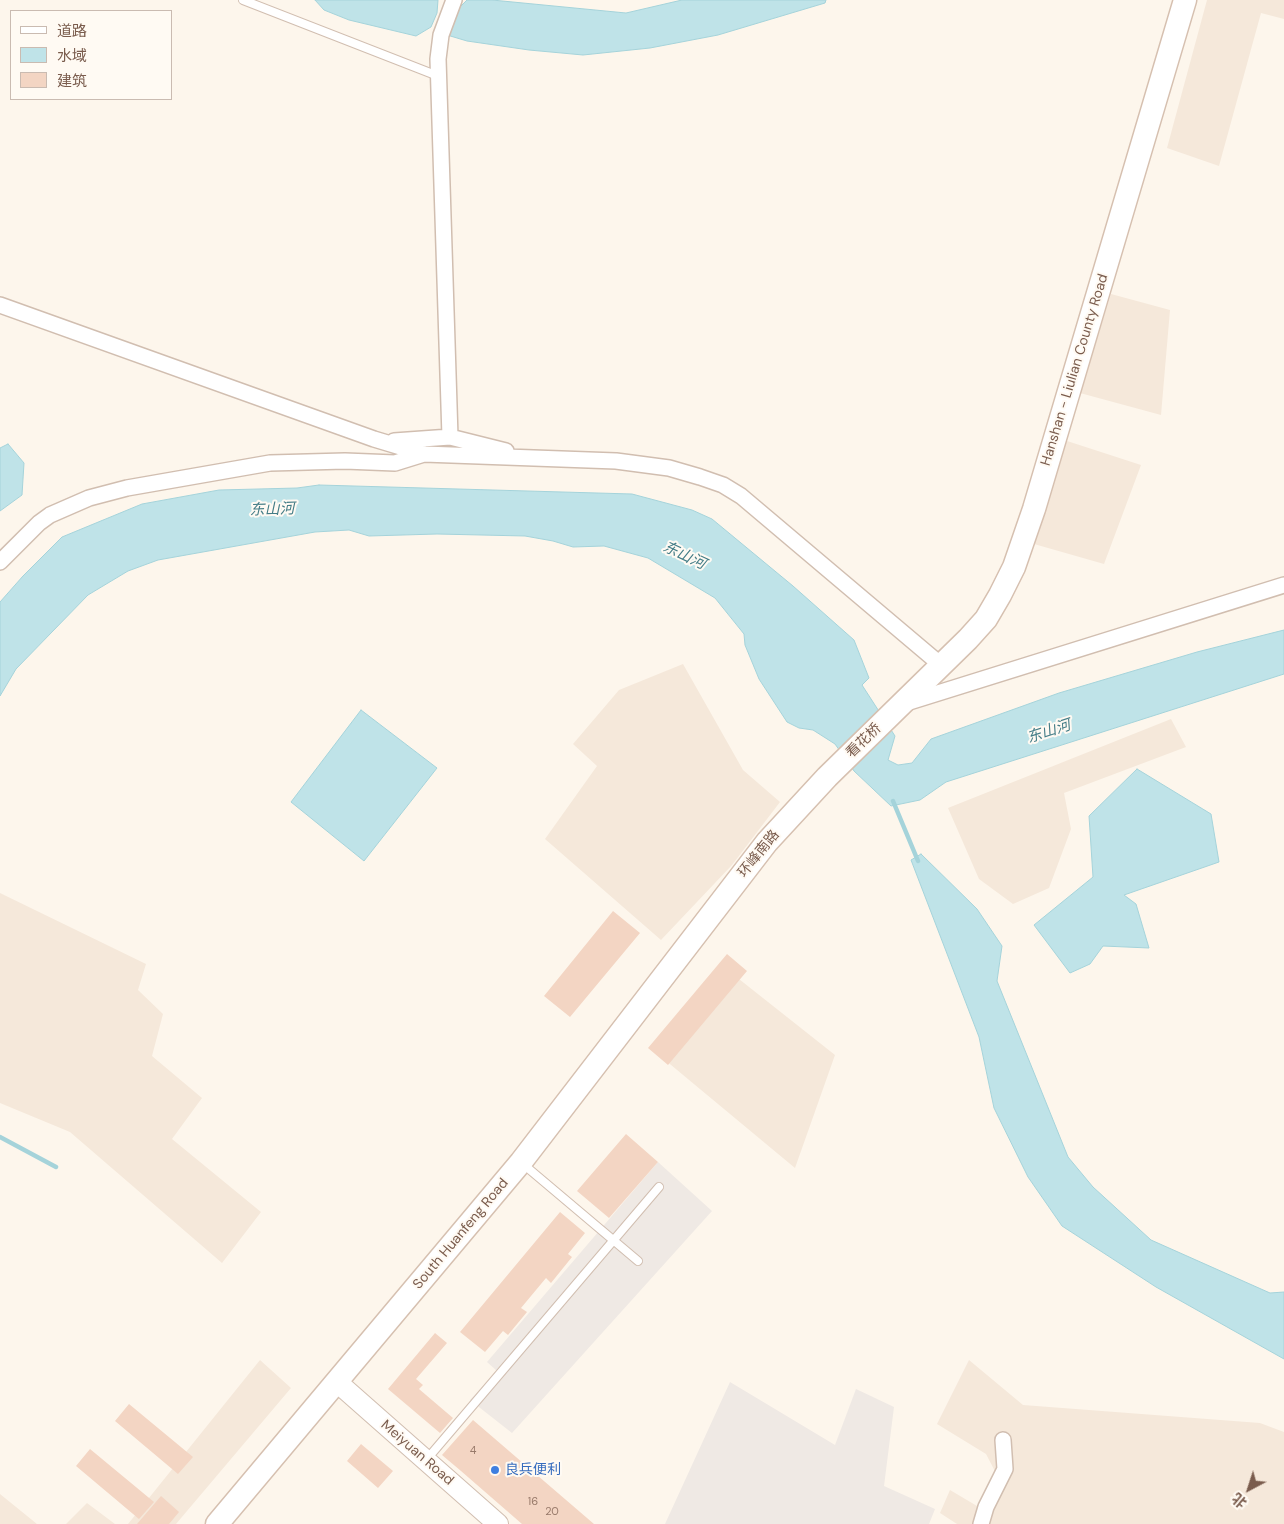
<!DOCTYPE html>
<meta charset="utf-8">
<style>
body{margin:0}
#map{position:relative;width:1284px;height:1524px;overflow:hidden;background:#fdf6ec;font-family:"DM Sans","Noto Sans SC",sans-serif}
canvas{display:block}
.legend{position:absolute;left:10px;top:10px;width:162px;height:90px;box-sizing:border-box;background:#fffaf3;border:1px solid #cabbb1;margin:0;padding:6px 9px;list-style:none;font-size:15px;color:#7a5c4d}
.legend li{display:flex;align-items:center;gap:10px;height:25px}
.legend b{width:25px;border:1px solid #cabbb1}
.north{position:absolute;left:1224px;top:1464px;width:50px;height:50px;-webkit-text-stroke:4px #fffaf3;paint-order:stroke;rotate:220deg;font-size:14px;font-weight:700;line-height:20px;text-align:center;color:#7a5c4d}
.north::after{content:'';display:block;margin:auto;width:18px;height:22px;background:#7a5c4d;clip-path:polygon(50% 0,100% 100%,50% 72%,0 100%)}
</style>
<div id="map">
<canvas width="1284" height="1524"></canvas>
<ul class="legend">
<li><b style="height:6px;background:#fff"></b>道路</li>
<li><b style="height:14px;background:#bfe3e8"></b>水域</li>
<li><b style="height:14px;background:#f3d5c3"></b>建筑</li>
</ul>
<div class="north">北</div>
</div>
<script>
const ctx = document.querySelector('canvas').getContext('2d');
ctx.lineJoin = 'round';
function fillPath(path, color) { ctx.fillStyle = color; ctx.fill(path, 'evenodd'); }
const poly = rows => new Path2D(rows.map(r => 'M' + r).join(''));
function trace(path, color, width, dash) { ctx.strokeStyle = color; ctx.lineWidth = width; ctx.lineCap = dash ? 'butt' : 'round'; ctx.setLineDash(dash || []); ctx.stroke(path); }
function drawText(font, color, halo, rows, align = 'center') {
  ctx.font = font + ' "DM Sans","Noto Sans SC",sans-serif'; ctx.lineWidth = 4; ctx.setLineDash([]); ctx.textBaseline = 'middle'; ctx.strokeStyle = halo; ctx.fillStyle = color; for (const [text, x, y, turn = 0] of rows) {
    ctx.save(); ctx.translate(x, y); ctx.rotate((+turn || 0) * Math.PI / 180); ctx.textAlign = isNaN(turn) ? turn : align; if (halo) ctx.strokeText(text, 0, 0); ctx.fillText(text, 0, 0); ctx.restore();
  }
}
fillPath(poly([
 [1207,0,1284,0,1284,19,1261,13,1219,166,1167,148],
 [1111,294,1170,310,1161,415,1080,393],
 [1064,440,1141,465,1104,564,1034,544],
 [683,664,743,770,780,802,732,865,661,940,545,839,597,766,573,744,619,690],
 [1171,719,1186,747,1064,793,1071,829,1049,888,1013,904,979,879,948,808],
 [0,893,146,964,138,990,163,1014,152,1056,202,1098,172,1139,261,1212,222,1263,70,1132,0,1103],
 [720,964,835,1055,795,1168,653,1050],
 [260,1360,291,1388,176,1524,128,1524],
 [969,1360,1023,1405,1260,1423,1284,1432,1284,1524,957,1524,940,1513,950,1490,977,1506,998,1477,986,1454,937,1424],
 [0,1494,37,1524,0,1524],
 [87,1503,115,1524,66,1524]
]), '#f5e8da');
fillPath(poly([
 [658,1162,712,1211,512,1433,470,1400,497,1371,487,1362],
 [730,1382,835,1445,856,1389,894,1407,884,1486,935,1509,929,1524,665,1524]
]), '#efe9e4');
const water = poly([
 [315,0,438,0,437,13,431,27,416,36,349,20,324,10,315,0],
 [467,0,492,0,626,13,682,0,826,0,825,3,718,35,650,48,583,55,529,50,467,41,447,35,451,16,467,0],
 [8,444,24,463,22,495,0,511,0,448,8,444],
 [319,485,632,494,692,510,712,519,793,586,854,640,869,678,862,685,895,736,888,760,898,765,912,763,931,739,1059,693,1197,652,1284,630,1284,674,946,782,920,800,891,806,854,771,835,744,813,730,799,728,787,722,759,679,745,645,744,634,715,598,648,558,604,546,573,547,553,541,525,536,437,534,369,536,349,530,315,532,158,560,128,571,88,595,16,669,0,696,0,602,23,576,62,537,142,504,219,490,297,488,319,485],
 [361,710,437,768,364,861,291,802,361,710],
 [1137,769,1211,814,1219,862,1124,895,1136,904,1149,948,1103,946,1090,964,1070,973,1034,925,1093,877,1089,816,1137,769],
 [921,854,977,909,1002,946,997,981,1068,1157,1093,1187,1151,1240,1270,1293,1284,1292,1284,1359,1156,1287,1062,1226,1028,1177,994,1108,979,1037,911,860,921,854]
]);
fillPath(water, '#bfe3e8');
trace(water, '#a5d3da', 1);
trace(poly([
 [893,801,918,861],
 [0,1137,56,1167]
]), '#a5d3da', 4.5);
fillPath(poly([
 [613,911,640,933,570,1017,544,996],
 [727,954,747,971,668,1065,648,1048],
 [626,1134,658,1162,609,1218,577,1191],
 [560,1212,585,1233,568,1254,572,1257,551,1283,546,1278,521,1308,527,1312,508,1335,503,1331,485,1352,460,1332],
 [435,1333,447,1343,416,1379,423,1385,419,1389,453,1418,440,1433,388,1389],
 [129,1404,193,1457,178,1474,115,1421],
 [473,1420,516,1457,594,1524,522,1524,461,1471,442,1455],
 [361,1444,393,1471,378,1488,347,1461],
 [90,1449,154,1502,139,1519,76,1466],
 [161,1496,179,1512,169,1524,137,1524]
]), '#f3d5c3');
const service = poly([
 [243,0,438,76],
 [523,1164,638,1261],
 [427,1459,659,1187]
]);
const minor = poly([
 [0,305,374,439,424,454,616,461,669,468,700,477,723,485,741,496,941,665],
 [450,437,438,59,441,35,454,0],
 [394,441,450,437,506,451],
 [0,562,39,523,50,515,89,498,127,488,270,463,345,461,395,463,424,454],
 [906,703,1284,585],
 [981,1524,986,1507,1005,1469,1003,1440]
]);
const tertiary = poly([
 [337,1382,498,1524]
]);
const secondary = poly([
 [217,1524,521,1162,767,842,827,777,968,639,986,619,1000,595,1014,567,1034,509,1185,0]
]);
trace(service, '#d1beb0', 10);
trace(minor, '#d1beb0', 18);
trace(tertiary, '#d1beb0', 22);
trace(secondary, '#d6c0b0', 25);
trace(service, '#fff', 8);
trace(minor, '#fff', 15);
trace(tertiary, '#fff', 20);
trace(secondary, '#fff', 22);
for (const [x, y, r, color] of [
 [495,1470,5,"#3f7fe0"]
]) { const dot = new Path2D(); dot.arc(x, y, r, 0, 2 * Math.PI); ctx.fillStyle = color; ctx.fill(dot); trace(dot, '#fffaf3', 2); }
drawText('11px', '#987a6a', null, [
 ["4",473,1451],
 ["16",533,1502],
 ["20",552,1512]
]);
drawText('14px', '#7a5c4d', '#fffaf3', [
 ["Hanshan - Liulian County Road",1075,370,-73],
 ["看花桥",864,741,-44],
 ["环峰南路",759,854,-51],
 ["South Huanfeng Road",461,1234,-50],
 ["Meiyuan Road",417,1453,41]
]);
drawText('14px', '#366cbe', '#fffaf3', [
 ["良兵便利",505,1470]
], 'left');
drawText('italic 15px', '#437c86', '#fffaf3', [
 ["东山河",272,510,-2],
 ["东山河",684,556,25],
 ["东山河",1049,732,-18]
]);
</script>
